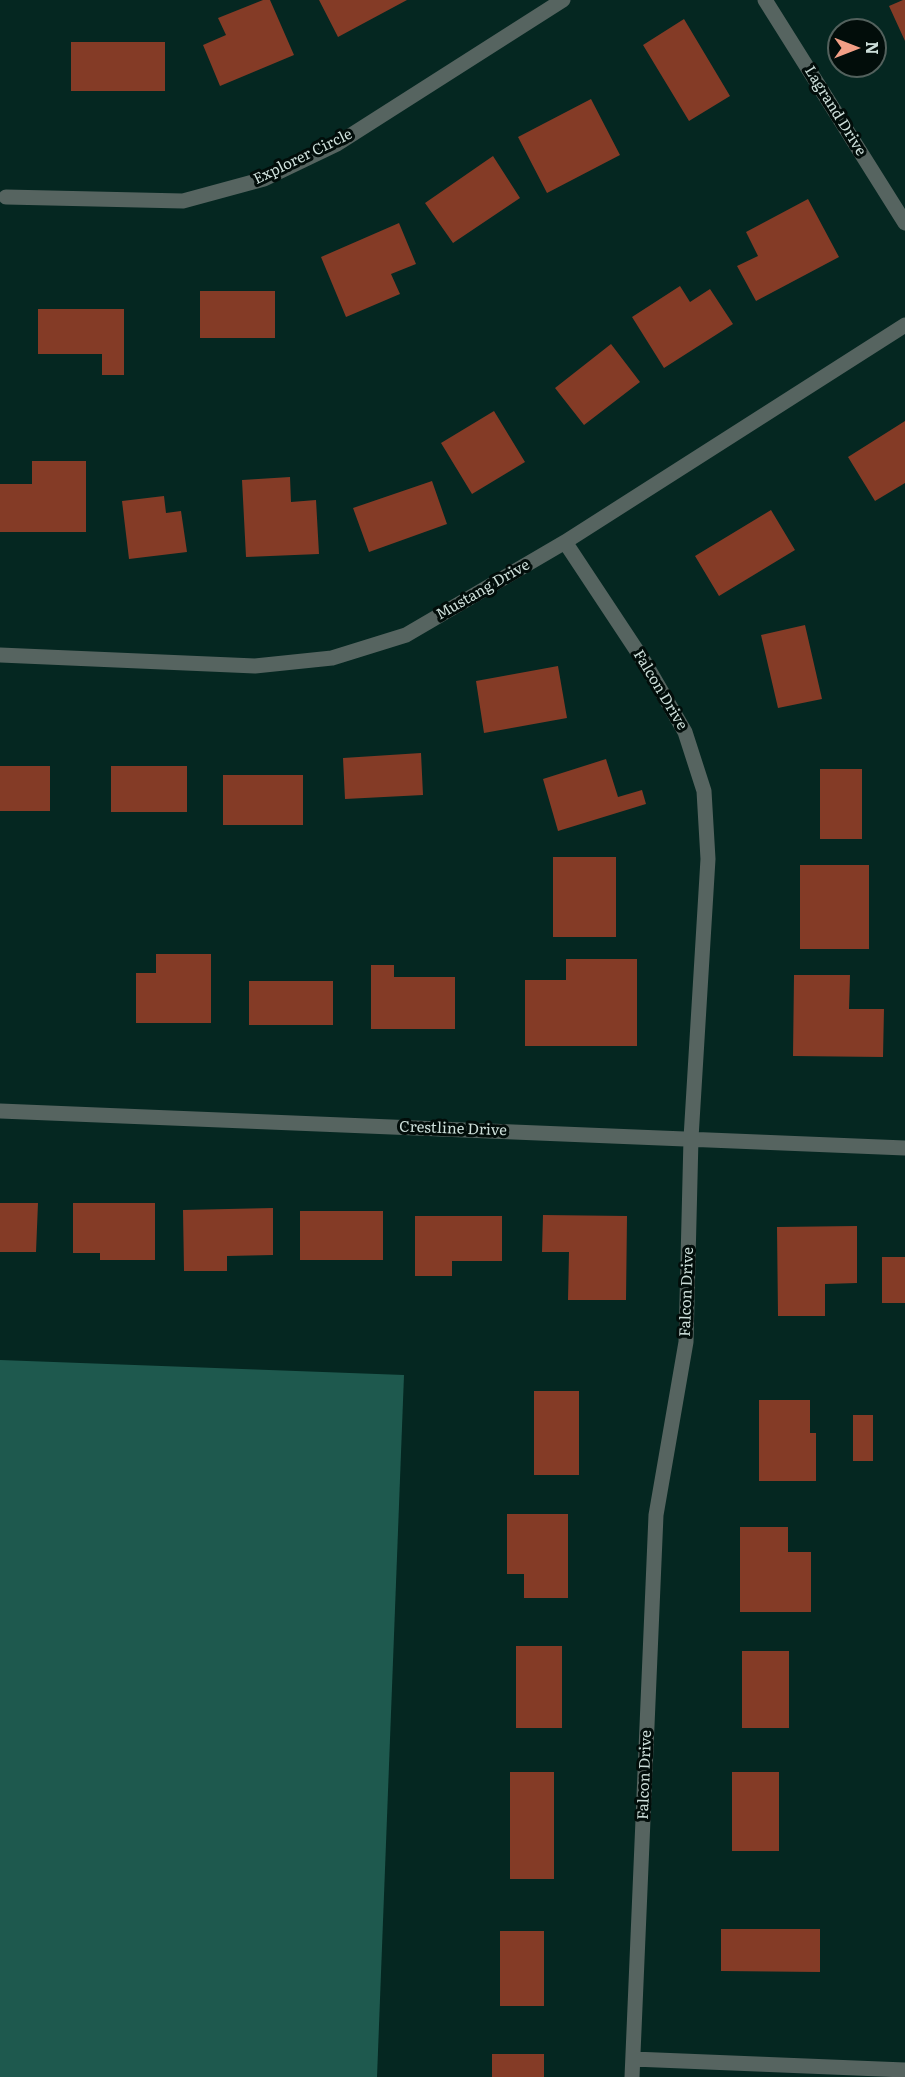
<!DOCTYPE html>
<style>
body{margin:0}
#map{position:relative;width:905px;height:2077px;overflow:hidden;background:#052721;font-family:Literata,serif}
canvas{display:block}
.north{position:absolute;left:827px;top:18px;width:60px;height:60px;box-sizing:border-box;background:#020d0a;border:2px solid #53615d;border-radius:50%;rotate:90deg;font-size:16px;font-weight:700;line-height:24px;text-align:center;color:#ccded9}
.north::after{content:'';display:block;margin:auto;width:21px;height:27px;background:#f39f86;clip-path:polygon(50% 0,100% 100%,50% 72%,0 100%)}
</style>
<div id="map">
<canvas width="905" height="2077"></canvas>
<div class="north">N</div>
</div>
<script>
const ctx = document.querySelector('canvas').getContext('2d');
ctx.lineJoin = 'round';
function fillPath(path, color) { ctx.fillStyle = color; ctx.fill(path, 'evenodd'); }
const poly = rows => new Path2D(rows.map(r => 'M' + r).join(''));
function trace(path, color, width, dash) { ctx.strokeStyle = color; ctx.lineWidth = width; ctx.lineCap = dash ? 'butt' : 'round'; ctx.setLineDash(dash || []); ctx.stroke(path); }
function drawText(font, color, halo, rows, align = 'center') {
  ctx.font = font + ' Literata,serif'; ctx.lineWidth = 6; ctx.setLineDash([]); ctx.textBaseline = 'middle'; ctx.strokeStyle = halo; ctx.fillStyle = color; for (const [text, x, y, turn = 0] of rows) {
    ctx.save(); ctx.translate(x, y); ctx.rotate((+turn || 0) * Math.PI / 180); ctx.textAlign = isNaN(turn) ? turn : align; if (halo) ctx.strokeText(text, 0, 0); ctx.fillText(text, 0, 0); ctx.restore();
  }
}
fillPath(poly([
 [0,1360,404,1375,377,2077,0,2077]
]), '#1e594e');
fillPath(poly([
 [263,0,270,0,294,55,220,86,203,45,226,35,218,18],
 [319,0,407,0,338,37],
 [903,0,905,0,905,41,889,6],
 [684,19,730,96,689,121,643,45],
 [71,42,165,42,165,91,71,91],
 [591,99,620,155,547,193,518,137],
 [493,156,520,198,453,243,425,203],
 [808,199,839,257,756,301,737,266,758,256,746,232],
 [399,223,416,264,391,274,400,294,346,317,321,257],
 [680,286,690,302,710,289,733,324,664,368,632,317],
 [200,291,275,291,275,338,200,338],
 [38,309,124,309,124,375,102,375,102,354,38,354],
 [611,344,640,382,584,425,555,388],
 [494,411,525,462,472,494,441,443],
 [905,421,905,483,875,501,848,457],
 [32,461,86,461,86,532,0,532,0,484,32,484],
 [290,477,291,502,316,500,319,554,246,557,242,480],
 [432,481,447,524,369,552,353,508],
 [164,496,166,513,181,511,187,552,129,559,122,501],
 [771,510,795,550,719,596,695,556],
 [805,625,822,699,778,708,761,635],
 [558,666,567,718,484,733,476,681],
 [421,753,423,795,345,799,343,758],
 [606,759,618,797,642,790,646,804,558,831,543,779],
 [0,766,50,766,50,811,0,811],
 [111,766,187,766,187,812,111,812],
 [820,769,862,769,862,839,820,839],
 [223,775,303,775,303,825,223,825],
 [553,857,616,857,616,937,553,937],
 [800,865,869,865,869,949,800,949],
 [156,954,211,954,211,1023,136,1023,136,973,156,973],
 [566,959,637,959,637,1046,525,1046,525,980,566,980],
 [371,965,394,965,394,977,455,977,455,1029,371,1029],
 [794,975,850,975,849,1009,884,1009,883,1057,793,1056],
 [249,981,333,981,333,1025,249,1025],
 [0,1203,38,1203,36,1252,0,1252],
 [73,1203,155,1203,155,1260,100,1260,100,1253,73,1253],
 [273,1208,273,1255,227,1256,227,1271,184,1271,183,1210],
 [300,1211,383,1211,383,1260,300,1260],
 [543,1215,627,1216,626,1300,568,1300,569,1252,542,1252],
 [415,1216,502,1216,502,1261,452,1261,452,1276,415,1276],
 [857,1226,857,1283,825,1284,825,1316,778,1316,777,1227],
 [882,1257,905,1257,905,1303,882,1303],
 [534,1391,579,1391,579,1475,534,1475],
 [759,1400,810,1400,810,1433,816,1433,816,1481,759,1481],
 [853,1415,873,1415,873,1461,853,1461],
 [507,1514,568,1514,568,1598,524,1598,524,1574,507,1574],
 [740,1527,788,1527,788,1552,811,1552,811,1612,740,1612],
 [516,1646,562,1646,562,1728,516,1728],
 [742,1651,789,1651,789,1728,742,1728],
 [510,1772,554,1772,554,1879,510,1879],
 [732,1772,779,1772,779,1851,732,1851],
 [721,1929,820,1929,820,1972,721,1971],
 [500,1931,544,1931,544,2006,500,2006],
 [492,2054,544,2054,544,2077,492,2077]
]), '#843b26');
trace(poly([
 [765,0,905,223],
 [6,197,183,201,264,179,337,144,563,0],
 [565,542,645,663,685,732,704,791,708,859,691,1138,686,1342,656,1515,632,2077],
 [0,655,255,666,332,658,406,635,565,542,905,325],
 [0,1111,905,1148],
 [633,2059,905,2070]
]), '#566460', 15);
drawText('15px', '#ccded9', '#020d0a', [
 ["Lagrand Drive",835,111,58],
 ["Explorer Circle",303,157,-26],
 ["Mustang Drive",483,590,-30],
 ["Falcon Drive",660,690,59],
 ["Crestline Drive",453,1129,2],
 ["Falcon Drive",687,1292,-88],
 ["Falcon Drive",645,1775,-88]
]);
</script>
